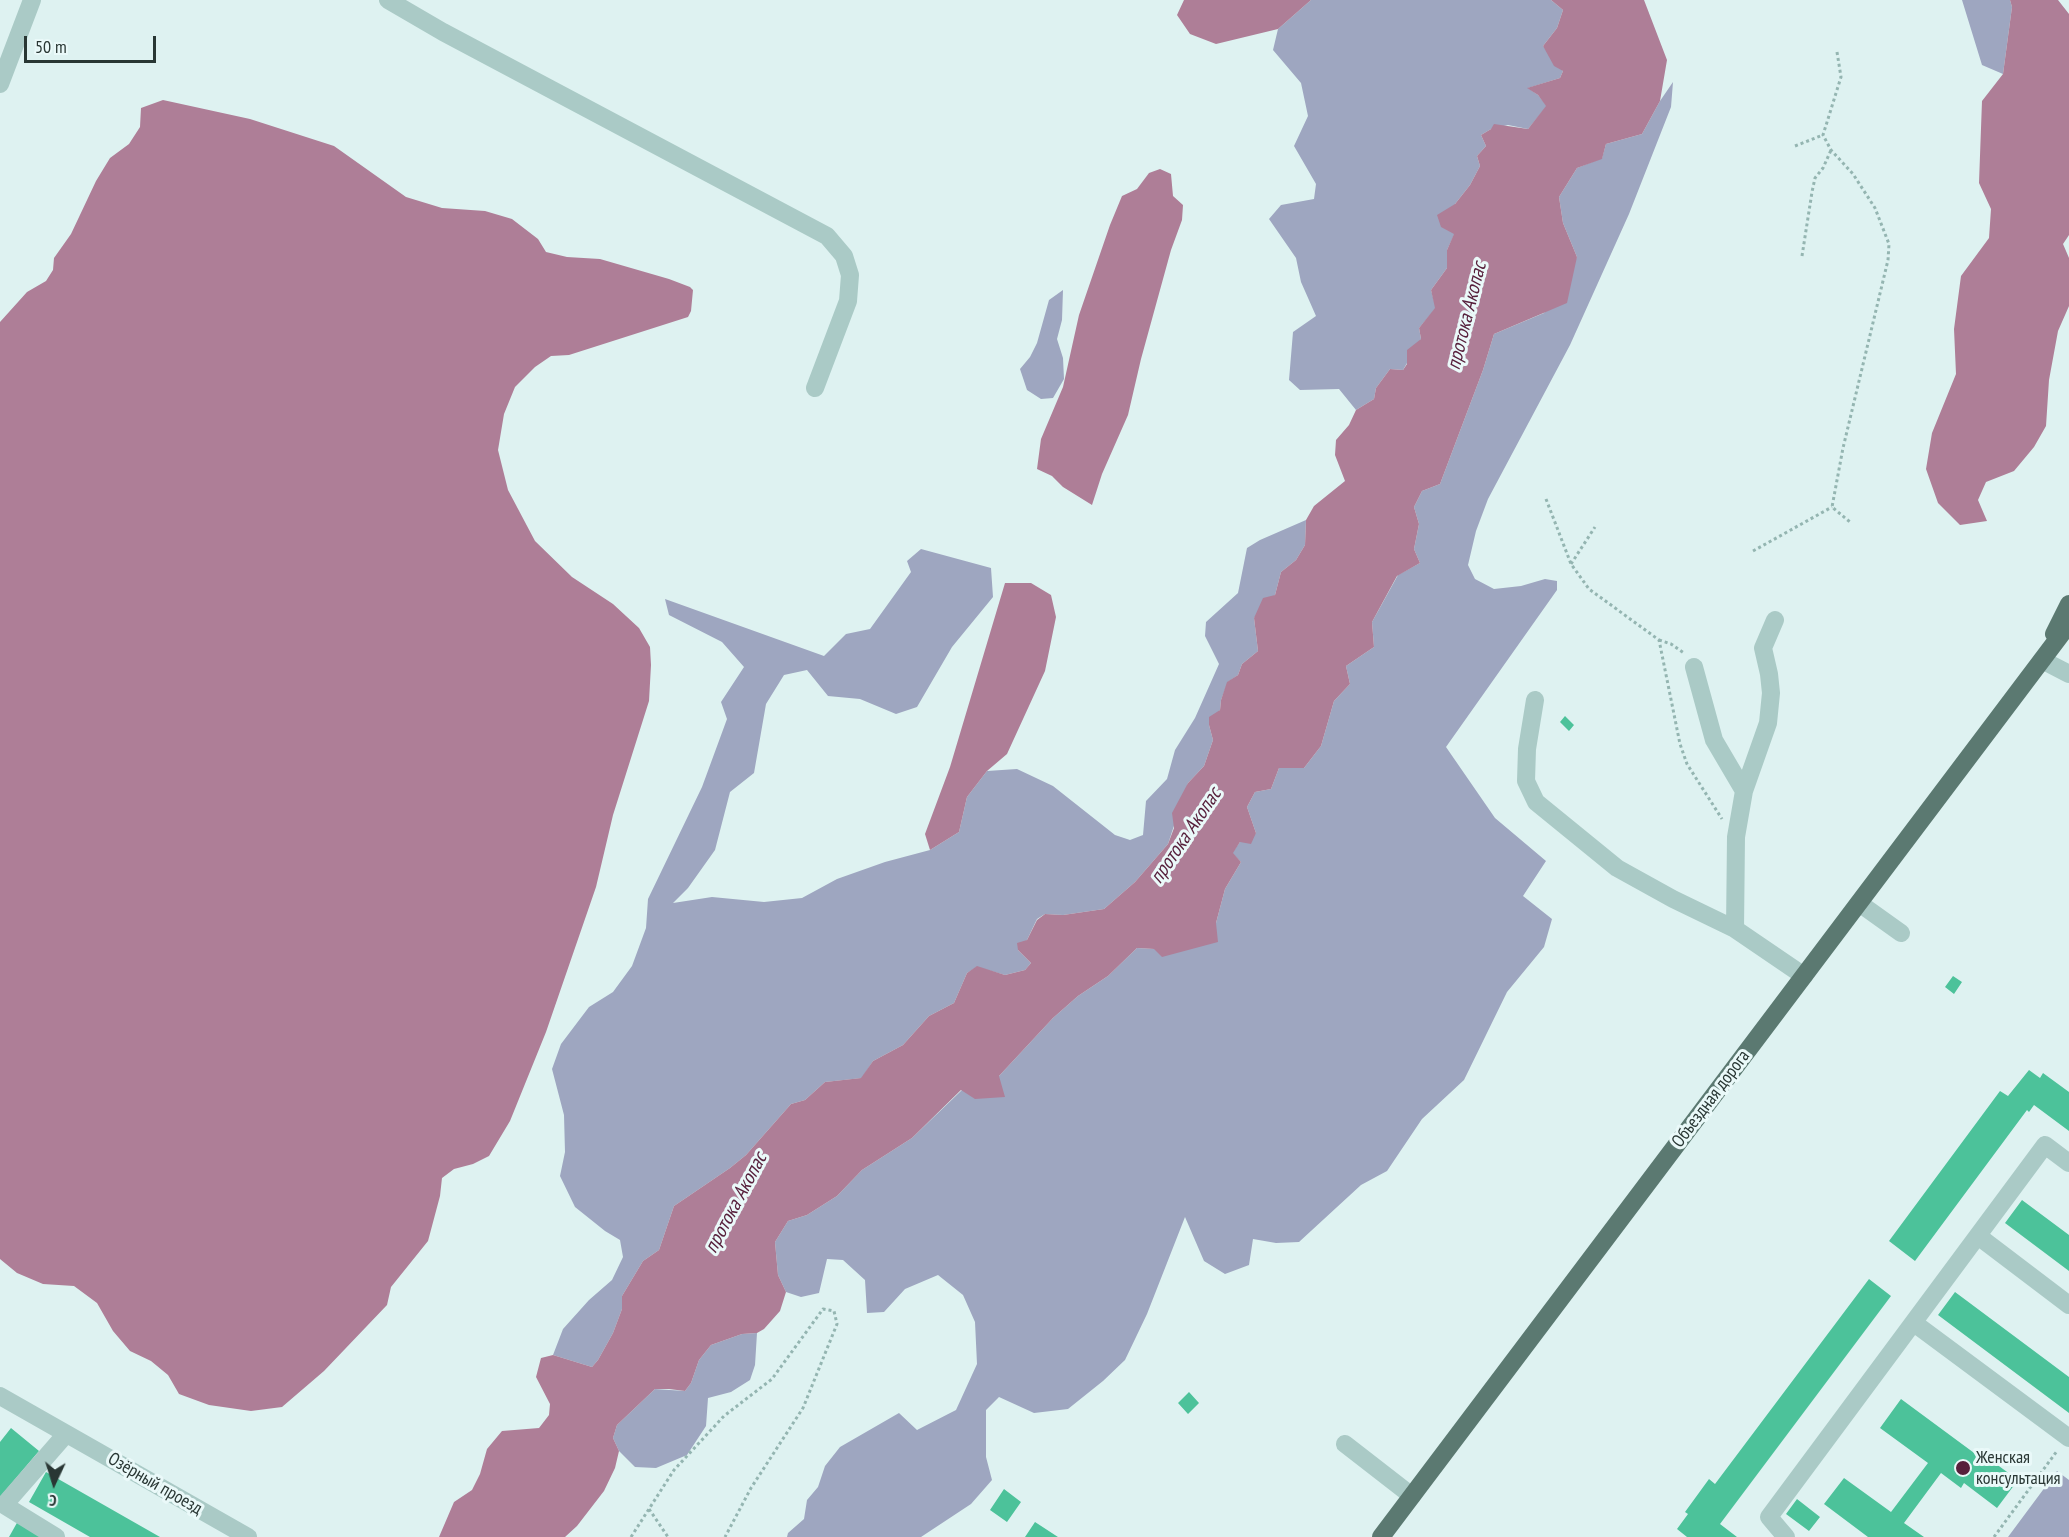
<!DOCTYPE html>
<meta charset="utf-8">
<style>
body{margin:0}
#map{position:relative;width:2069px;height:1537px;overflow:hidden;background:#def2f1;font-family:"PT Sans Narrow",sans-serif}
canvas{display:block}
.north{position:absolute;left:24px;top:1453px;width:60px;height:60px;-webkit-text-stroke:4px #eaf9f9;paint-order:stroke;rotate:184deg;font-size:16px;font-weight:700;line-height:24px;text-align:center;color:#293734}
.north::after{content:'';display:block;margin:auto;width:21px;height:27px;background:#293734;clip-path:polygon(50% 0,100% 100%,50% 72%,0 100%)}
.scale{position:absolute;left:24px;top:36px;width:132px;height:27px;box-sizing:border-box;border:3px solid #293734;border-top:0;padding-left:8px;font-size:18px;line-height:21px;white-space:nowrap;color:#293734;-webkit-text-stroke:4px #eaf9f9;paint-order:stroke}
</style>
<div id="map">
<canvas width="2069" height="1537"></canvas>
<div class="north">С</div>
<div class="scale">50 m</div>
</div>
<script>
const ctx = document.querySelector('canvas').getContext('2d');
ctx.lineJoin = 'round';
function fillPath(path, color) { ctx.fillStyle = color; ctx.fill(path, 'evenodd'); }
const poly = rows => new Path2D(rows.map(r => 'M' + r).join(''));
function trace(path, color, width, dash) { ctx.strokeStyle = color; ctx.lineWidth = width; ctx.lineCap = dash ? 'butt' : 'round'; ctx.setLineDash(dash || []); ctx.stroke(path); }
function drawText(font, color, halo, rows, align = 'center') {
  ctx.font = font + ' "PT Sans Narrow",sans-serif'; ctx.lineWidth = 6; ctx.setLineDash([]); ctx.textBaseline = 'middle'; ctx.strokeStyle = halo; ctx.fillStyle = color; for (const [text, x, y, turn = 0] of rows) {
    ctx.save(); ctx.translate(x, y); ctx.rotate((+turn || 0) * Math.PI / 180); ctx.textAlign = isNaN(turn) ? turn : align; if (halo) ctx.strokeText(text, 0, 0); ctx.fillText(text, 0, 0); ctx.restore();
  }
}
fillPath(poly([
 [1311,0,1551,0,1563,10,1557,28,1543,46,1563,71,1560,78,1528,88,1538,95,1547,106,1528,129,1508,125,1491,129,1481,135,1486,146,1477,156,1480,166,1470,185,1455,204,1455,233,1447,250,1447,268,1431,290,1436,308,1419,328,1421,339,1403,370,1390,369,1376,388,1374,399,1356,410,1339,389,1300,390,1289,380,1293,332,1316,316,1301,282,1296,258,1269,219,1281,205,1314,199,1316,184,1294,146,1308,116,1301,83,1273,50,1278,29],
 [1962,0,2010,0,2012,7,2003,74,1982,65],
 [1673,82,1671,107,1629,214,1570,345,1488,499,1476,531,1468,565,1475,579,1494,589,1521,586,1545,579,1557,581,1557,590,1446,747,1495,818,1546,861,1523,896,1552,919,1544,947,1507,992,1464,1080,1422,1119,1387,1171,1361,1185,1299,1242,1276,1243,1253,1239,1249,1265,1225,1274,1204,1261,1185,1217,1147,1314,1125,1360,1103,1381,1068,1409,1034,1413,999,1397,986,1410,986,1457,992,1480,971,1504,921,1537,787,1537,788,1533,804,1519,807,1500,818,1487,825,1466,840,1447,899,1413,917,1430,956,1410,977,1364,975,1322,963,1295,938,1275,905,1289,884,1312,867,1313,865,1280,843,1260,827,1259,819,1293,801,1297,786,1292,778,1275,775,1242,788,1221,807,1215,837,1196,862,1170,912,1138,962,1090,999,1076,1053,1018,1078,996,1108,976,1137,948,1154,949,1216,923,1225,889,1241,862,1232,853,1240,842,1256,833,1247,807,1255,792,1271,789,1279,768,1304,768,1321,746,1334,701,1350,684,1346,666,1374,647,1372,622,1398,575,1420,563,1414,549,1419,524,1414,507,1422,491,1440,484,1483,370,1494,334,1544,313,1577,257,1563,223,1559,197,1577,168,1602,158,1606,144,1642,134,1660,101],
 [1063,290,1062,320,1057,339,1063,358,1064,379,1053,398,1041,399,1027,390,1020,369,1030,357,1037,343,1049,300],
 [1306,520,1305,545,1296,560,1281,572,1275,595,1254,618,1258,651,1242,664,1238,675,1228,682,1221,700,1220,710,1209,725,1213,740,1204,766,1188,783,1168,844,1135,882,1104,909,1063,915,1045,914,1037,919,1027,940,1018,950,1031,963,1025,970,1005,975,977,967,967,973,954,1003,929,1016,903,1045,873,1061,862,1078,825,1082,805,1100,791,1104,746,1155,730,1168,674,1206,659,1250,643,1261,622,1296,622,1309,613,1333,598,1360,592,1367,553,1355,563,1329,589,1300,612,1280,623,1257,620,1240,605,1231,575,1207,560,1176,565,1152,564,1115,552,1069,561,1044,589,1007,613,992,632,966,646,928,648,899,702,787,727,719,721,702,744,667,722,642,669,615,665,599,824,656,846,634,870,629,911,572,907,561,921,549,991,568,993,597,952,647,917,707,896,714,860,699,828,696,807,670,784,675,766,704,754,773,730,792,715,850,688,888,673,903,712,897,764,902,802,898,837,879,885,862,930,850,959,832,967,797,987,771,1017,769,1053,786,1115,835,1130,840,1143,835,1146,801,1167,779,1175,750,1195,718,1219,664,1205,636,1206,622,1238,593,1247,548,1260,540],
 [757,1333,755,1365,750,1380,731,1392,708,1398,706,1426,687,1455,656,1468,635,1467,619,1451,613,1438,617,1425,655,1389,685,1391,691,1383,699,1360,711,1345,742,1334],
 [2057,1471,2069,1480,2069,1537,2008,1537]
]), '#9ea6c0');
fillPath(poly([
 [1184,0,1311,0,1278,29,1216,44,1190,34,1177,15],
 [1551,0,1644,0,1667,60,1660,101,1642,134,1606,144,1602,159,1577,168,1559,197,1563,223,1577,257,1567,303,1494,334,1483,370,1440,484,1422,491,1414,507,1419,524,1414,549,1420,563,1397,576,1372,622,1374,647,1346,666,1350,684,1334,701,1321,746,1304,768,1279,768,1271,789,1255,792,1247,807,1256,833,1251,844,1240,842,1233,853,1241,862,1225,889,1216,923,1218,942,1162,957,1154,949,1137,948,1108,976,1078,996,1053,1018,999,1076,1005,1097,975,1099,961,1090,912,1138,862,1170,837,1196,807,1215,788,1221,775,1242,778,1275,786,1292,780,1311,764,1329,757,1333,742,1334,711,1345,699,1360,691,1383,685,1391,669,1389,655,1389,617,1425,613,1438,619,1451,615,1468,604,1491,577,1526,565,1537,439,1537,454,1502,472,1490,480,1474,487,1449,502,1431,539,1428,549,1415,550,1404,536,1377,541,1358,553,1355,592,1367,598,1360,613,1333,622,1309,622,1296,643,1261,659,1250,674,1206,730,1168,746,1155,791,1104,805,1100,825,1082,861,1078,873,1061,903,1045,929,1016,954,1003,967,973,977,966,1005,975,1025,970,1031,963,1018,950,1017,943,1027,940,1037,920,1045,914,1063,915,1104,909,1135,882,1168,844,1174,828,1172,813,1188,783,1204,766,1213,740,1209,725,1209,717,1220,710,1221,700,1227,682,1238,675,1242,664,1258,651,1254,618,1263,598,1275,595,1281,572,1296,560,1305,545,1306,520,1314,506,1345,481,1335,455,1336,440,1349,425,1356,410,1374,399,1376,388,1390,369,1403,370,1407,364,1407,350,1421,339,1419,328,1435,308,1431,290,1447,268,1447,250,1454,234,1441,227,1437,215,1455,204,1470,185,1480,166,1477,156,1486,146,1481,135,1491,129,1494,124,1528,129,1546,106,1538,95,1527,88,1560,78,1563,71,1554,66,1543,46,1557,28,1563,10],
 [2010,0,2058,0,2069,14,2069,235,2063,244,2069,258,2069,306,2058,331,2049,380,2046,426,2034,447,2014,471,1986,482,1978,500,1987,521,1960,525,1938,503,1926,469,1932,433,1956,374,1954,329,1961,276,1989,238,1991,209,1979,183,1982,101,2003,74,2012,7],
 [163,100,250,119,334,146,406,197,442,208,485,211,512,219,538,239,546,252,567,257,600,259,669,279,690,287,693,290,691,311,688,317,569,355,551,356,535,367,515,387,504,414,498,450,508,490,535,541,572,577,613,604,639,628,650,647,651,665,649,701,613,815,596,887,546,1032,510,1121,489,1156,473,1164,454,1169,442,1178,440,1196,428,1241,391,1287,387,1305,324,1371,282,1407,251,1411,209,1405,179,1394,168,1375,151,1361,130,1351,113,1331,97,1303,74,1286,43,1284,17,1273,0,1259,0,322,27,292,46,281,53,270,54,258,71,234,96,181,110,158,129,144,140,127,141,108],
 [1160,169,1171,174,1173,196,1183,205,1182,220,1171,250,1141,359,1128,415,1102,474,1092,505,1063,487,1052,476,1037,469,1041,439,1063,387,1079,315,1110,225,1122,196,1137,189,1149,173],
 [1005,583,1031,583,1051,595,1056,617,1045,671,1007,754,987,771,967,797,959,832,930,850,925,834,950,767]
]), '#ae7e97');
fillPath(poly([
 [1565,716,1574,725,1569,731,1560,722],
 [1953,976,1962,982,1954,994,1945,987],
 [2029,1070,2040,1078,2043,1073,2069,1092,2069,1131,2034,1105,2029,1112,2027,1110,1915,1261,1889,1241,2000,1091,2008,1096],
 [2022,1200,2069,1235,2069,1271,2005,1223],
 [1869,1279,1891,1296,1720,1524,1737,1537,1687,1537,1677,1529,1688,1514,1685,1512,1709,1479,1715,1484],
 [1955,1292,2069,1377,2069,1413,1938,1315],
 [1189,1392,1199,1403,1188,1414,1178,1403],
 [1901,1399,1985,1461,1988,1458,2018,1480,1997,1508,1964,1483,1961,1488,1941,1473,1904,1523,1924,1537,1868,1537,1824,1504,1844,1478,1891,1512,1928,1463,1880,1428],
 [11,1428,39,1451,0,1497,0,1442],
 [46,1472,160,1537,90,1537,29,1502],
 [1004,1489,1021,1502,1007,1522,990,1510],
 [1797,1499,1820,1517,1809,1531,1786,1514],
 [18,1521,48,1537,9,1537],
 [1035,1522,1058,1537,1025,1537]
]), '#4cc29a');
trace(poly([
 [1837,52,1841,77,1823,135,1831,150,1853,174,1875,208,1889,244,1888,260,1843,448,1832,507,1850,522],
 [1795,146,1823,135],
 [1802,256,1812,192,1815,178,1823,168,1831,150],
 [1546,499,1571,564,1589,589,1659,640,1680,744,1687,764,1722,819],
 [1753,551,1832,507],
 [1571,564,1595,527],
 [1659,640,1671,644,1684,653],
 [649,1509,668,1537],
 [631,1537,674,1470,724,1416,772,1379,823,1309,834,1311,837,1324,803,1408,751,1488,725,1537],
 [1994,1537,2057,1451]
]), '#94b5b1', 3, [3, 3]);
trace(poly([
 [388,0,443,32,827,236,844,256,850,275,848,301,815,388],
 [0,84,32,0],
 [2042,660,2069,674],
 [1694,667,1714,740,1744,791],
 [1535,700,1527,749,1526,781,1536,802,1617,868,1673,899,1735,929,1804,976],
 [1859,903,1901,933],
 [1735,929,1736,837,1744,791,1768,723,1771,693,1769,674,1763,648,1775,620],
 [1978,1236,2069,1305],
 [1914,1323,2069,1438],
 [0,1396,248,1537],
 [1345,1444,1412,1496],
 [56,1537,4,1505,66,1434],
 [1786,1537,1769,1517,2045,1145,2069,1163]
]), '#aacac6', 18);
trace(poly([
 [2054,634,2069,604],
 [1381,1537,2069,624]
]), '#5b7971', 18);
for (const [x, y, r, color] of [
 [1963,1468,8,"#57203c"]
]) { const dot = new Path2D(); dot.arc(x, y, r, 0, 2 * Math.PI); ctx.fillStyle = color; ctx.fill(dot); trace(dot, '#eaf9f9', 2); }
drawText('18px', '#293734', '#eaf9f9', [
 ["Объездная дорога",1711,1099,-53],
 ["Озёрный проезд",155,1484,30]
]);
drawText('18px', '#293734', '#eaf9f9', [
 ["Женская",1976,1458],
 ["консультация",1976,1479]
], 'left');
drawText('italic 20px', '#57203c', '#eaf9f9', [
 ["протока Акопас",1467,316,-76],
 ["протока Акопас",1186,836,-56],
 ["протока Акопас",736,1203,-62]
]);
</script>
